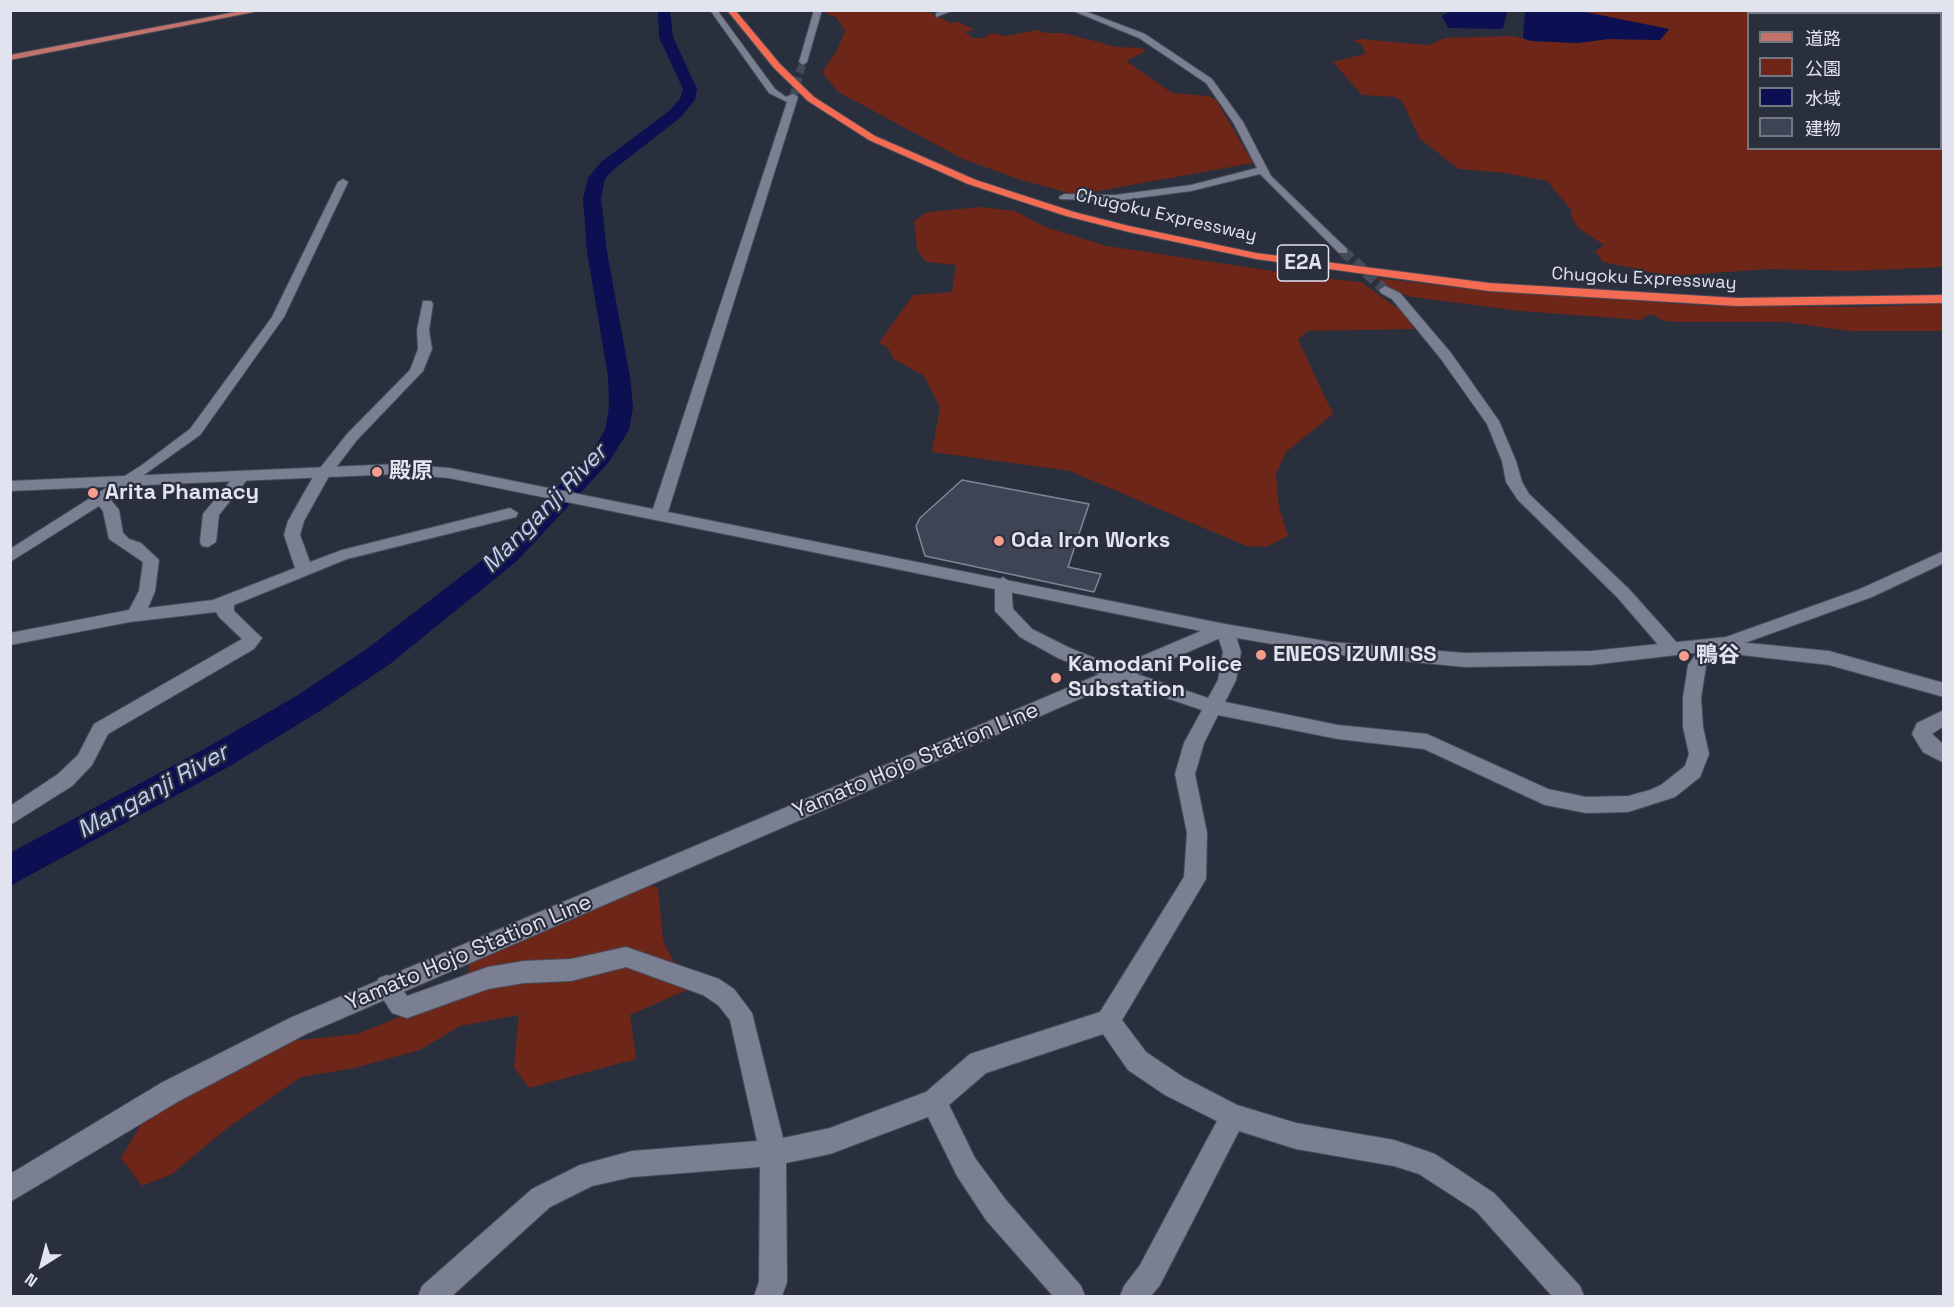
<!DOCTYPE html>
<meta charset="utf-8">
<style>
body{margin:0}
#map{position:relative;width:1954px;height:1307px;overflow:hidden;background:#2a2f3d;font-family:"Space Grotesk","Noto Sans JP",sans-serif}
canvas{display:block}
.frame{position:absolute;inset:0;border:12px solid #e1e4ee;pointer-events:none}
.legend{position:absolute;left:1747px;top:12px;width:195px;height:138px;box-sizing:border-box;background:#2a2f3d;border:2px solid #737784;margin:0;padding:8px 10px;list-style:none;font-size:18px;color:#e1e4ee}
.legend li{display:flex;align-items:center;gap:12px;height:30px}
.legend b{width:30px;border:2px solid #737784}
.north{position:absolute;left:12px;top:1235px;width:60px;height:60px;-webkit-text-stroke:4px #2a2f3d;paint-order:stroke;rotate:216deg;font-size:16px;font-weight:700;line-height:24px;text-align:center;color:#e1e4ee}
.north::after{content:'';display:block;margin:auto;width:21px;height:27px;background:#e1e4ee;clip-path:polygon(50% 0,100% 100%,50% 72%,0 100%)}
</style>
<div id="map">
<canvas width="1954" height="1307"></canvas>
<div class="frame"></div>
<ul class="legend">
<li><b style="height:8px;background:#c3736c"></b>道路</li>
<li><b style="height:16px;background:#6e2619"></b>公園</li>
<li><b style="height:16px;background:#0c0f51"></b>水域</li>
<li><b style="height:16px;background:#3f4454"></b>建物</li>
</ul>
<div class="north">N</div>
</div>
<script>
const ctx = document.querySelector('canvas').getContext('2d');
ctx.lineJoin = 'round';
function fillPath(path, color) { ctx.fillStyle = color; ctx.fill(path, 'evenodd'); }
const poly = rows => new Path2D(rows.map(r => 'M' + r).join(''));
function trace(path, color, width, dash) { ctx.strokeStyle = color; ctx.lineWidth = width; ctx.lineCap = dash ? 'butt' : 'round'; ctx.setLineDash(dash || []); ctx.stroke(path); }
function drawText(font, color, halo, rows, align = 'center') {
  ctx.font = font + ' "Space Grotesk","Noto Sans JP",sans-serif'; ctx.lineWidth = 4.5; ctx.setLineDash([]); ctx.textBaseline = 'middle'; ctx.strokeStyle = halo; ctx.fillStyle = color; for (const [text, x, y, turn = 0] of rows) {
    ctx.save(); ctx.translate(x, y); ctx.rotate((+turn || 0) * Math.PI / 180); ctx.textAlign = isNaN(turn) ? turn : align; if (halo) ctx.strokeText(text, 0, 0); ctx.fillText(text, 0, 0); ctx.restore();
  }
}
fillPath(poly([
 [828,11,926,11,951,23,959,22,975,30,965,32,973,38,984,38,992,33,1006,36,1037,30,1046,33,1063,33,1117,47,1141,48,1146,51,1126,61,1172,93,1209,96,1216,100,1253,163,1076,195,1018,179,963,159,838,92,822,72,837,51,845,31,837,18,825,13],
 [1580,11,1943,11,1943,267,1851,271,1771,269,1668,276,1603,262,1595,251,1604,245,1578,228,1572,218,1571,210,1547,181,1504,173,1459,169,1420,139,1402,101,1395,97,1362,95,1333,62,1365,54,1362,45,1353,40,1361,39,1429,45,1445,38,1513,36,1531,41,1578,43,1608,39,1660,40,1669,30],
 [1748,14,1940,14,1940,148,1748,148],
 [981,207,1015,211,1045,227,1107,246,1312,277,1361,282,1404,313,1414,329,1307,331,1298,340,1333,414,1286,452,1276,474,1279,508,1288,536,1266,547,1246,546,1070,471,932,452,940,407,924,376,894,359,887,347,879,343,913,295,952,292,956,265,926,262,917,250,914,221,927,212],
 [1374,278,1482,290,1695,305,1857,307,1943,304,1943,331,1850,331,1785,322,1680,322,1664,321,1653,315,1648,315,1641,320,1520,311,1412,297,1397,292],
 [649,884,658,888,663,940,687,990,630,1015,636,1059,529,1088,514,1067,519,1015,460,1026,420,1050,354,1068,301,1077,226,1129,172,1174,142,1186,121,1158,146,1116,289,1037,300,1040,357,1034,400,1017,469,971,468,961]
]), '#6e2619');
fillPath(poly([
 [1450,11,1450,10,1507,11,1503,29,1448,28,1442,16],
 [1525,11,1580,11,1669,29,1660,40,1608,39,1578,43,1531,41,1523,38]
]), '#0c0f51');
fillPath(poly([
 [658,10,670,10,673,37,697,89,695,100,681,117,613,170,605,179,601,198,607,252,630,377,633,407,629,430,609,462,518,560,390,664,320,711,230,766,10,886,10,853,206,748,298,695,368,648,498,548,591,453,605,430,609,407,608,377,587,252,583,198,588,178,601,162,669,111,680,99,683,89,659,37,658,10]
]), '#0c0f51');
const building = poly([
 [962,480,1089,504,1068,567,1101,574,1094,592,925,556,916,526,920,518,962,480]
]);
fillPath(building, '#3f4454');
trace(building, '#808698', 1.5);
trace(poly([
 [793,97,803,62]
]), '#454a58', 8, [8, 4.5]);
trace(poly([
 [1343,251,1385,290]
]), '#454a58', 11, [11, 5]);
const street = poly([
 [710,10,717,10,775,89,786,97,793,94,798,97,667,515,659,520,651,515,787,102,769,93,710,10],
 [814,10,822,10,807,62,803,65,799,62,814,10],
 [943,10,954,10,936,17,936,13,943,10],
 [1071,10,1082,10,1145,34,1212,79,1243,122,1271,176,1347,249,1347,253,1339,253,1260,174,1191,191,1115,201,1060,199,1059,197,1064,194,1115,195,1191,185,1257,168,1233,122,1206,83,1139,38,1071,10],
 [343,179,348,182,284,317,200,435,110,499,119,510,123,533,129,539,141,543,159,560,155,591,148,608,213,600,295,568,284,535,288,521,313,477,347,434,410,370,418,349,417,330,423,301,431,301,433,304,429,330,432,349,423,371,357,440,328,478,304,521,300,535,310,562,342,550,510,508,518,513,516,517,347,559,234,605,234,611,262,638,254,649,108,734,92,765,72,786,10,825,10,806,58,774,78,755,94,724,242,639,219,617,216,612,130,622,10,645,10,633,129,610,139,591,143,562,109,539,103,511,99,506,10,562,10,549,142,465,190,429,272,317,338,182,343,179],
 [1385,286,1400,293,1451,353,1499,421,1516,461,1522,482,1529,494,1629,589,1679,645,1682,650,1679,655,1667,655,1617,597,1518,500,1506,482,1502,461,1487,424,1441,359,1392,299,1381,293,1379,290,1385,286],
 [242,471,250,476,219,515,216,542,208,547,202,546,200,542,203,514,237,473,242,471],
 [1003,577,1011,583,1013,609,1032,629,1070,648,1122,669,1208,698,1218,680,1223,652,1216,630,1219,626,1225,624,1231,626,1234,630,1241,652,1236,680,1225,702,1338,725,1427,734,1548,789,1586,797,1628,796,1650,790,1661,785,1685,766,1689,754,1683,727,1683,698,1688,665,1705,641,1717,641,1722,650,1706,666,1701,698,1703,727,1709,754,1700,777,1675,797,1628,812,1586,813,1545,805,1424,749,1338,739,1218,715,1204,743,1195,774,1207,833,1206,879,1122,1020,1146,1052,1183,1077,1237,1105,1296,1123,1394,1140,1435,1154,1494,1193,1580,1286,1584,1296,1552,1296,1476,1211,1419,1174,1394,1166,1296,1149,1239,1131,1160,1285,1151,1296,1120,1296,1124,1286,1140,1265,1217,1121,1165,1095,1128,1070,1103,1034,986,1073,949,1105,975,1158,1006,1200,1081,1286,1085,1296,1053,1296,986,1220,957,1176,928,1117,830,1154,786,1163,787,1282,782,1296,754,1296,759,1282,760,1167,632,1177,592,1186,550,1207,452,1296,418,1296,422,1286,532,1189,580,1165,632,1151,757,1141,730,1020,718,1005,703,995,626,967,571,981,524,983,488,989,407,1018,392,1013,375,986,379,978,387,975,395,978,407,996,488,967,524,961,571,959,626,947,719,979,734,989,752,1013,783,1138,830,1128,926,1092,970,1054,1100,1012,1184,877,1187,833,1175,774,1184,743,1202,710,1110,679,1058,658,1020,637,995,611,995,583,1003,577],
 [1728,637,1738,642,1829,651,1944,683,1944,697,1829,665,1733,654,1727,653,1719,643,1722,639,1728,637],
 [1944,710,1944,726,1932,734,1944,745,1944,763,1923,752,1912,734,1917,723,1944,710]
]);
const secondary = poly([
 [397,464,449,468,1225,624,1331,642,1465,653,1591,651,1726,637,1860,589,1944,551,1944,563,1872,597,1728,649,1591,665,1465,667,1331,654,1225,636,306,1034,179,1101,10,1202,10,1174,161,1083,290,1018,1201,631,449,478,397,474,10,491,10,481,397,464]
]);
const primary = poly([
 [246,10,264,10,10,60,10,55,246,10]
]);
const highway = poly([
 [727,10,735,10,780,64,814,97,875,136,976,180,1074,212,1129,226,1256,253,1489,283,1737,298,1944,295,1944,303,1737,306,1489,291,1256,259,1129,232,1066,216,968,184,869,140,808,101,774,68,727,10]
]);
trace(street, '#484c59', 2);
trace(secondary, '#484c59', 2);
trace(primary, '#484c59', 2);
trace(highway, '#484c59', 2);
fillPath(street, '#7a7f91');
fillPath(secondary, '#7a7f91');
fillPath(primary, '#c3736c');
fillPath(highway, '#f46b53');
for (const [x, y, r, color] of [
 [377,472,6,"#f49d8c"],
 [93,493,6,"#f49d8c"],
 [999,541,6,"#f49d8c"],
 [1261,655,6,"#f49d8c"],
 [1684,656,6,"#f49d8c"],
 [1056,678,6,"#f49d8c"]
]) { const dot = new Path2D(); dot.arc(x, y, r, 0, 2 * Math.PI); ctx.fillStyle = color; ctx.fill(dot); trace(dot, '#2a2f3d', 2); }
drawText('18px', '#e1e4ee', '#2a2f3d', [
 ["Chugoku Expressway",1166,216,13],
 ["Chugoku Expressway",1644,279,3]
]);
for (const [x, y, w] of [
 [1303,263,51]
]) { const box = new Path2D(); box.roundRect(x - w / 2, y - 18, w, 36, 4.5); ctx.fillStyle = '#2a2f3d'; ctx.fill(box); trace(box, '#e1e4ee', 1.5); }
drawText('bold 21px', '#e1e4ee', null, [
 ["E2A",1303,263]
]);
drawText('bold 22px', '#e1e4ee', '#2a2f3d', [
 ["殿原",389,472],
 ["Arita Phamacy",105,493],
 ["Oda Iron Works",1011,541],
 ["ENEOS IZUMI SS",1273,655],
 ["鴨谷",1696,656],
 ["Kamodani Police",1068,665],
 ["Substation",1068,690]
], 'left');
drawText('22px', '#e1e4ee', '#2a2f3d', [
 ["Yamato Hojo Station Line",916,761,-23],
 ["Yamato Hojo Station Line",469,953,-23]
]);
drawText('italic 24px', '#c0cef6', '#2a2f3d', [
 ["Manganji River",545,509,-46],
 ["Manganji River",153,792,-29]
]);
</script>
